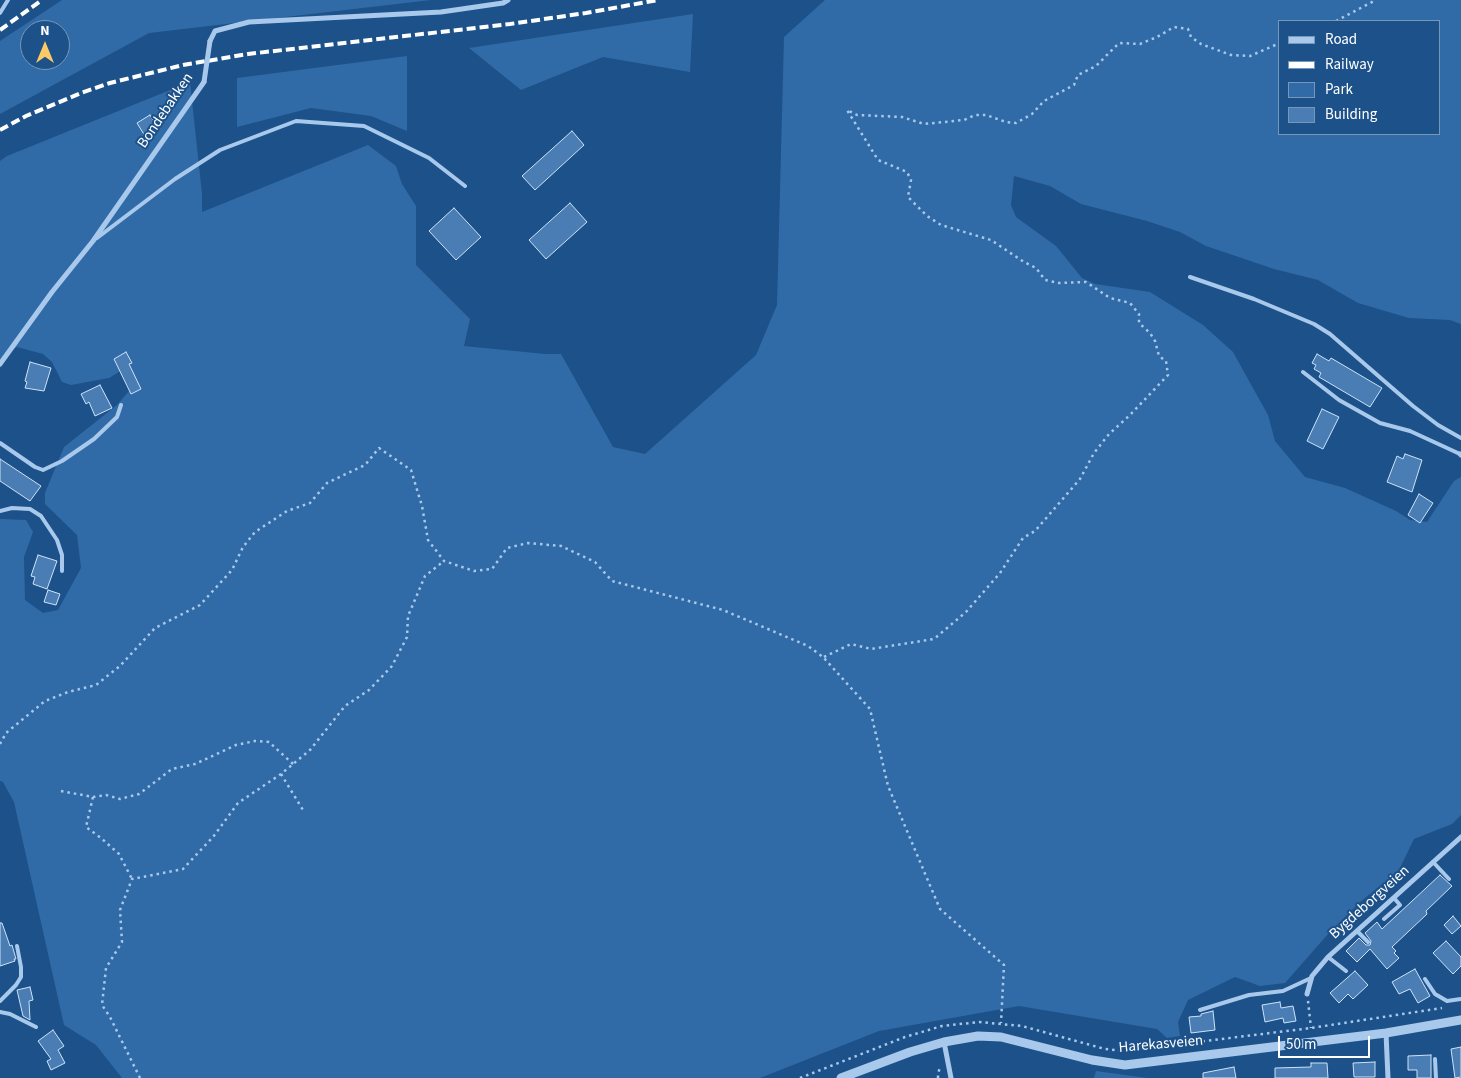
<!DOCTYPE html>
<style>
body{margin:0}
#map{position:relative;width:1461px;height:1078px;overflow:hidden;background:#1d5189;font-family:"Source Sans 3",sans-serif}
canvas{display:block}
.legend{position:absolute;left:1278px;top:20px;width:162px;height:115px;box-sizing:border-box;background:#1d5189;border:1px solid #7797b8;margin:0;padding:6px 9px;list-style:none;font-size:15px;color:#fff}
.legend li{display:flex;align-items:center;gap:10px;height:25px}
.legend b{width:25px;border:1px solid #7797b8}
.north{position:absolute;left:20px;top:20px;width:50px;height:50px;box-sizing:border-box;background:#1d5189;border:1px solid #7797b8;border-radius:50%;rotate:0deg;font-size:14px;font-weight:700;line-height:20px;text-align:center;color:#fff}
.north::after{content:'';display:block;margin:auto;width:18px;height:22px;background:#fbca66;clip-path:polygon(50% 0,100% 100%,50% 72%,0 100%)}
.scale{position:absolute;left:1278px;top:1036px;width:92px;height:22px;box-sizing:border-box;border:2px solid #fff;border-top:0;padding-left:6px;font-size:15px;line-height:18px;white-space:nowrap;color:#fff;-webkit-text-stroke:4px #1d5189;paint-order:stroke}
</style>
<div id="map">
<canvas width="1461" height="1078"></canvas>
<ul class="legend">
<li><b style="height:6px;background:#a8c9ec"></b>Road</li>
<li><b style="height:6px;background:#fff"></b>Railway</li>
<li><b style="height:14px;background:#316ba7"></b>Park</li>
<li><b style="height:14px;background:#4a7db3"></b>Building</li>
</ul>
<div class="north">N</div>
<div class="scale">50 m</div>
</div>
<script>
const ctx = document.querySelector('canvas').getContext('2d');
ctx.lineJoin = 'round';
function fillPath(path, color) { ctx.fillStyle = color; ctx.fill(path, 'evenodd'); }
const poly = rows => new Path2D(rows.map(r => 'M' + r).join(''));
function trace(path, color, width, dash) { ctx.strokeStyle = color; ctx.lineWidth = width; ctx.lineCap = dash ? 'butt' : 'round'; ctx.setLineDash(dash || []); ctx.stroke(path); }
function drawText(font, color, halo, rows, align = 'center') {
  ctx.font = font + ' "Source Sans 3",sans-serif'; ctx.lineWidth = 4; ctx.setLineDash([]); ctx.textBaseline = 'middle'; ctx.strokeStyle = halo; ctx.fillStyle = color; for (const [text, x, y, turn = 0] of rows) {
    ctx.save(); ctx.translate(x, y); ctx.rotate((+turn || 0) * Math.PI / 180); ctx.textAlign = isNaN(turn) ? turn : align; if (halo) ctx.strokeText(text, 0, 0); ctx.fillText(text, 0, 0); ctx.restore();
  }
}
fillPath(poly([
 [62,0,431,0,149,33,0,114,0,41],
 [30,30,60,30,60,60,30,60],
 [825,0,1461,0,1461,324,1450,320,1409,318,1358,303,1318,280,1274,269,1206,246,1180,232,1147,221,1081,204,1050,186,1014,176,1011,205,1016,217,1056,246,1082,278,1095,284,1150,292,1203,325,1233,352,1268,415,1275,441,1305,477,1345,488,1396,511,1410,520,1427,522,1454,481,1461,477,1461,815,1452,824,1414,839,1399,870,1359,903,1328,934,1285,983,1260,986,1235,977,1188,1000,1178,1022,1180,1036,1167,1038,1157,1029,1019,1006,879,1031,760,1078,122,1078,96,1045,64,1025,14,802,3,782,0,781,0,519,26,520,33,532,24,557,25,600,43,613,58,610,81,568,77,535,45,504,45,493,64,447,117,405,136,383,129,366,109,378,71,385,62,382,52,362,43,354,17,347,10,351,0,368,0,161,7,156,190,82,202,194,202,212,368,145,396,166,402,184,416,206,416,265,470,319,464,346,545,354,561,354,613,447,645,454,756,355,777,305,784,37],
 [1280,21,1440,21,1440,134,1280,134],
 [693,14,690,72,603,57,521,90,469,48],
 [407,56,407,131,371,116,311,108,237,127,237,78],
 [1096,1071,1147,1078,1094,1078]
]), '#316ba7');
const building = poly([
 [150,115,158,129,145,136,137,123,150,115],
 [572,131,584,145,535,190,522,176,572,131],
 [570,203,587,222,546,259,529,240,570,203],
 [454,208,481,237,456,260,429,231,454,208],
 [126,352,132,363,129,364,141,389,131,394,114,359,126,352],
 [1317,354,1329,361,1331,358,1382,388,1370,407,1319,377,1321,373,1314,369,1316,365,1312,363,1317,354],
 [30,362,51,368,44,391,25,388,27,382,25,381,30,362],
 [100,385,112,408,95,416,89,402,86,404,81,394,100,385],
 [1322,409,1339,417,1323,449,1307,441,1322,409],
 [1405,454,1422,460,1412,492,1387,482,1397,456,1403,459,1405,454],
 [0,459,41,486,30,501,0,481,0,459],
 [1419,494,1433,503,1420,523,1408,515,1419,494],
 [38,555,57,561,47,589,33,584,35,577,31,576,38,555],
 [48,590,60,594,56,605,44,602,48,590],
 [1440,875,1452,886,1426,911,1427,914,1392,947,1396,951,1394,953,1399,958,1387,969,1370,949,1357,962,1346,951,1359,938,1366,945,1370,945,1371,941,1365,933,1377,922,1382,929,1440,875],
 [1453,916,1461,926,1452,934,1444,925,1453,916],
 [0,923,2,923,10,946,12,945,16,959,14,959,15,961,0,966,0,923],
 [1446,941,1461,957,1461,966,1453,974,1433,953,1446,941],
 [1415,969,1430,996,1418,1003,1410,989,1399,994,1392,982,1415,969],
 [1355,971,1368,985,1353,999,1348,994,1339,1003,1330,993,1355,971],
 [30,987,33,1000,29,1001,30,1020,23,1016,17,990,30,987],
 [1280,1002,1281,1008,1293,1006,1296,1021,1284,1023,1283,1018,1265,1022,1262,1005,1280,1002],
 [1213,1011,1215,1030,1191,1033,1189,1017,1201,1016,1201,1014,1213,1011],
 [53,1030,64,1046,58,1050,65,1063,51,1070,47,1061,51,1059,38,1041,53,1030],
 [1461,1047,1461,1077,1455,1078,1451,1049,1461,1047],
 [1431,1055,1431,1078,1417,1078,1417,1070,1408,1070,1408,1056,1431,1055],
 [1375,1062,1375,1077,1354,1077,1353,1063,1375,1062],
 [1311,1063,1327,1063,1328,1078,1275,1078,1275,1068,1311,1067,1311,1063],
 [1234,1067,1236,1078,1203,1078,1203,1073,1234,1067]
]);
fillPath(building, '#4a7db3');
trace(building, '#cde2f9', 1);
trace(poly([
 [1336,21,1376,0],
 [824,657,851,644,871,649,934,639,966,612,1000,573,1023,538,1035,531,1080,479,1094,453,1109,434,1130,415,1168,375,1166,361,1159,356,1155,341,1150,333,1139,323,1139,314,1130,303,1110,298,1086,282,1059,283,1045,280,1036,268,1024,262,991,240,941,225,927,216,908,197,911,180,907,172,878,160,847,110,857,115,902,117,924,124,964,120,975,115,986,115,1006,122,1016,123,1032,114,1044,101,1074,85,1078,75,1096,66,1119,43,1140,44,1157,37,1174,27,1188,29,1191,37,1201,44,1231,55,1250,56,1280,43],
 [0,744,6,733,45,701,68,692,96,685,120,666,155,628,200,605,232,570,243,547,255,532,287,511,310,503,327,483,365,465,379,448,411,470,422,506,428,540,444,561,474,571,492,569,507,548,528,543,561,546,595,562,612,581,723,610,808,646,823,657,870,709,888,786,940,909,1004,965,1001,1023],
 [281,774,303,810],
 [61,791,93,797,106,795,120,799,139,794,172,769,195,764,236,745,255,741,269,742,293,764],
 [93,797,86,827,101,838,119,854,132,879],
 [1308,1001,1311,1028],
 [140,1078,110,1017,102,1005,106,968,122,942,120,910,132,879,183,869,213,837,238,803,281,774,310,750,345,706,369,690,392,666,407,637,408,616,425,576,444,561],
 [800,1078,905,1037,942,1026,979,1022,1022,1026,1105,1049,1124,1051,1311,1028,1442,1008],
 [938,1078,938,1073,940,1068]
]), '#a8c9ec', 2.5, [2.5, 4]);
trace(poly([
 [0,13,8,0],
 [97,238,175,179,220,150,296,121,364,126,429,158,465,186],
 [1190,277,1254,299,1314,324,1330,334,1413,406,1438,425,1461,438],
 [1303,372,1339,400,1380,423,1410,431,1460,454],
 [0,443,35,467,43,470,62,461,94,439,117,417,121,405],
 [0,511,12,508,30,509,41,516,57,540,62,555,62,571],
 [1433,862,1449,879],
 [1384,919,1400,905,1394,898],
 [1357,931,1368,942],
 [1328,957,1346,971],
 [1425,979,1435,994,1447,1001,1461,999],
 [0,1001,16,985,21,977,21,967,17,946],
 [1200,1010,1249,995,1283,991,1311,978],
 [0,1012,10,1014,36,1027],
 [1435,1059,1436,1078]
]), '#a8c9ec', 4);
trace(poly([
 [210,41,215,31,249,22,441,12,503,3,508,0],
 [0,364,52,292,93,241,204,82],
 [1460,454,1461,455],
 [1307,994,1312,976,1328,957,1461,837],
 [1386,1033,1388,1078],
 [944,1042,951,1078]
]), '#a8c9ec', 5);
trace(poly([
 [841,1078,910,1052,944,1042,978,1036,1001,1037,1092,1060,1125,1065,1386,1033,1461,1020]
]), '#a8c9ec', 9);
trace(poly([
 [0,30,42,0],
 [0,130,26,116,81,93,110,83,183,65,248,54,510,24,586,13,658,0]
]), '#fff', 4, [9, 4]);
trace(poly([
 [204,82,210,41]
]), '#a8c9ec', 5);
drawText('15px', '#fff', '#1d5189', [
 ["Bondebakken",166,111,-56],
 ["Bygdeborgveien",1370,903,-42],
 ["Harekasveien",1161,1045,-5]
]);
</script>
